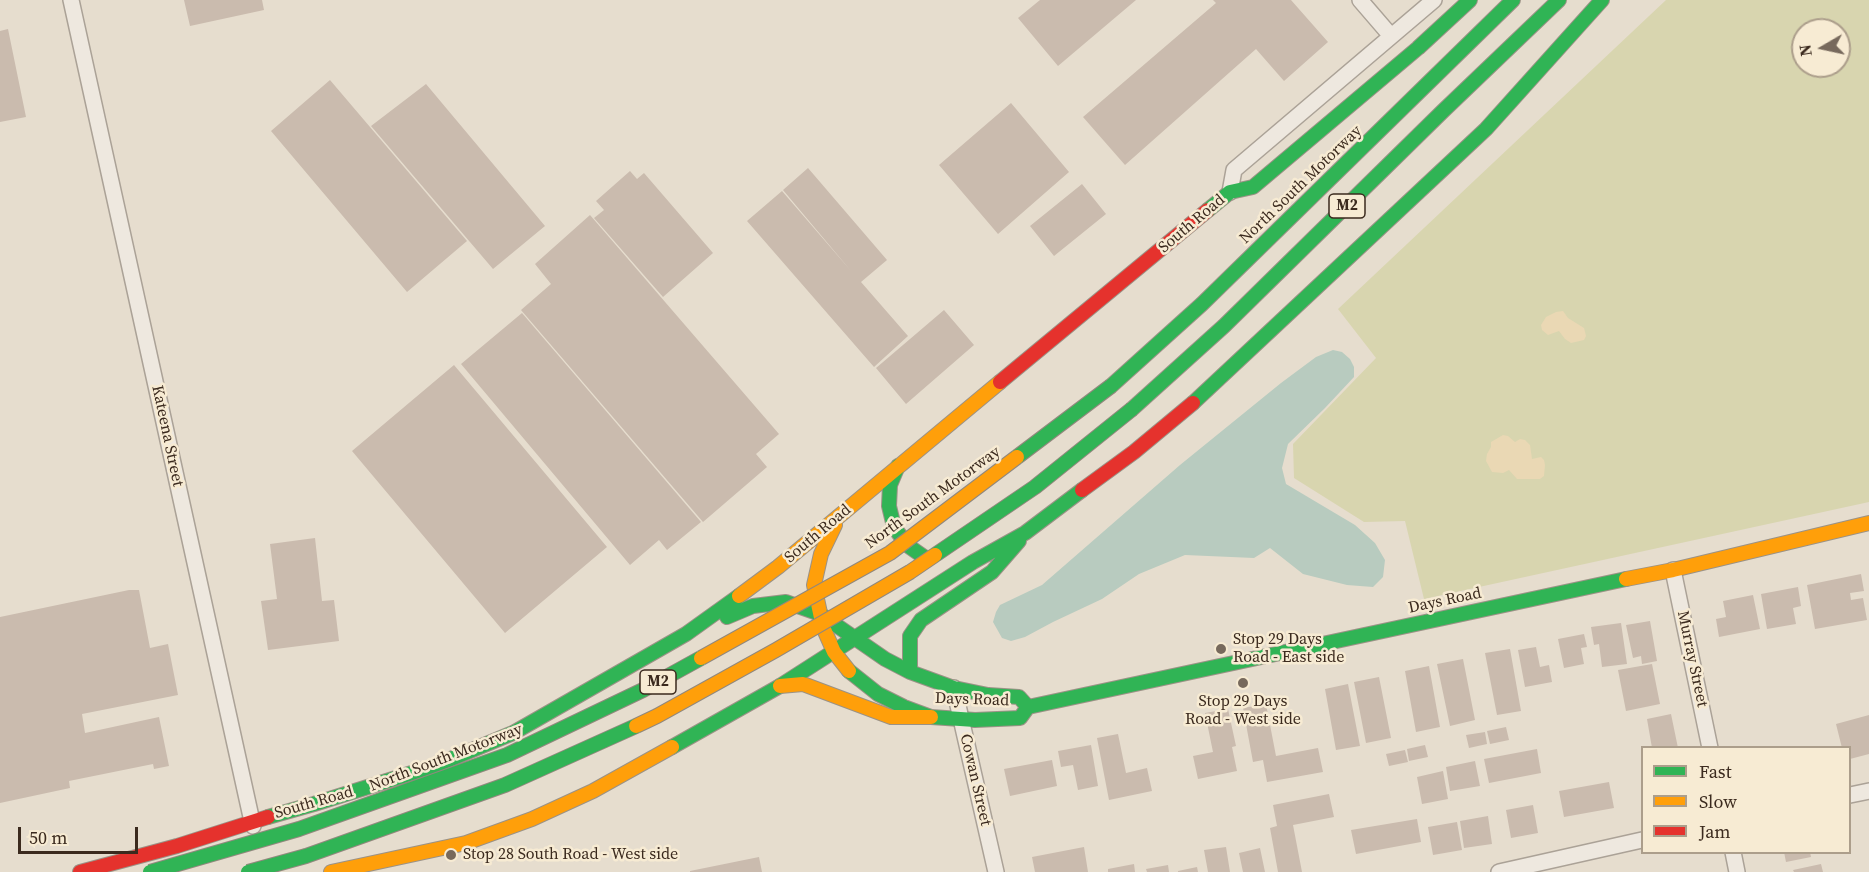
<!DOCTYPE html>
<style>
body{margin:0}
#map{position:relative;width:1869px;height:872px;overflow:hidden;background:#e6ddce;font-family:"Source Serif 4",serif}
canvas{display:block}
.legend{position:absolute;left:1641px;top:746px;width:210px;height:108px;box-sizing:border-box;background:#f7ebd3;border:2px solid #ac9e8b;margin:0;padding:8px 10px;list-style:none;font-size:18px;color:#3b2a1e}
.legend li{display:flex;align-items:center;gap:12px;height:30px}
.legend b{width:30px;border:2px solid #ac9e8b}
.north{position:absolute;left:1791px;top:18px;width:60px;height:60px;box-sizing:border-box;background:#f7ebd3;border:2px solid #ac9e8b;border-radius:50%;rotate:261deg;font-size:16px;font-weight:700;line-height:24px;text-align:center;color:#3b2a1e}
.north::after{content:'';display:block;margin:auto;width:21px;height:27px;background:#77695c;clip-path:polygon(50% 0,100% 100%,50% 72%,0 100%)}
.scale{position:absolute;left:18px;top:827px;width:120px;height:27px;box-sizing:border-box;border:3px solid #3b2a1e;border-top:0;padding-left:8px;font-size:18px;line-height:21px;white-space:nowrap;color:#3b2a1e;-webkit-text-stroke:4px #f7ebd3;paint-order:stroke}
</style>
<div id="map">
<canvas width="1869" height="872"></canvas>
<ul class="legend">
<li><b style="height:8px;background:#30b455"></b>Fast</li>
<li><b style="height:8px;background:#ff9f0a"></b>Slow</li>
<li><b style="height:8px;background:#e5322d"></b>Jam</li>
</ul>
<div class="north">N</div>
<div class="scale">50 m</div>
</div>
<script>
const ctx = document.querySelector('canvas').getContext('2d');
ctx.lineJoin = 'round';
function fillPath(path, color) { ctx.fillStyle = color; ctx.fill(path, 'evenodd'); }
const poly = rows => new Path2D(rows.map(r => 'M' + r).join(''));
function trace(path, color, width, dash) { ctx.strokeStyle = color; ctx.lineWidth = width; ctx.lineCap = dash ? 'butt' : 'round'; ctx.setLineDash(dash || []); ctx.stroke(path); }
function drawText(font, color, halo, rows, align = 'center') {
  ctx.font = font + ' "Source Serif 4",serif'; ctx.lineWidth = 5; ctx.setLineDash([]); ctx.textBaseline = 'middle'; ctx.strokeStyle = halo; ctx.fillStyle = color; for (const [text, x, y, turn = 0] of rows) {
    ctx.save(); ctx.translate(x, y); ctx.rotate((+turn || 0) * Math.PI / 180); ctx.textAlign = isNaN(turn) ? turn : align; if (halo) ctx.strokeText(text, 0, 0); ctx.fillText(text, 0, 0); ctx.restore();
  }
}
fillPath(poly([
 [1666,0,1869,0,1869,502,1424,599,1405,521,1364,522,1294,478,1293,444,1376,358,1338,309],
 [1803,30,1839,30,1839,66,1803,66]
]), '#d8d5af');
fillPath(poly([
 [1563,311,1568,318,1584,328,1586,336,1584,340,1571,343,1565,339,1559,331,1548,335,1542,330,1541,325,1546,317,1556,312],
 [1503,435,1508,436,1515,442,1520,439,1525,440,1530,445,1532,459,1541,457,1544,460,1545,465,1544,476,1540,479,1517,479,1509,470,1503,473,1492,472,1486,461,1487,454,1491,447,1491,442]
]), '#ead8b4');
fillPath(poly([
 [1333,350,1342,352,1350,359,1354,367,1354,377,1325,408,1288,444,1282,468,1286,484,1355,525,1375,543,1385,560,1383,577,1373,587,1347,585,1303,574,1270,548,1254,558,1185,555,1139,574,1102,599,1053,622,1025,637,1011,641,1002,638,993,622,996,612,1000,605,1042,585,1180,465,1281,383,1316,357]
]), '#b8cbbf');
fillPath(poly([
 [184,0,262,0,264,10,190,26],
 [1040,0,1136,0,1058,66,1018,18],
 [1213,0,1291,0,1328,42,1284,81,1256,49,1125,165,1083,117,1216,3],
 [8,29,26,117,0,122,0,31],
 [330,80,467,241,407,292,271,131],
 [426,84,545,226,493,269,371,126],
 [1011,103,1069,172,998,234,939,165],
 [808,168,887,260,861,282,908,336,874,367,747,221,782,191,851,271,783,190],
 [630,171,637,179,644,173,713,253,663,297,594,218,604,210,596,201],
 [1082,184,1106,214,1054,256,1030,226],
 [590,215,779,434,756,454,767,467,703,522,521,310,551,284,535,264],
 [944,310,974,345,906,404,876,368],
 [522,313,701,522,667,550,659,540,630,565,461,364],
 [454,365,607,547,505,633,352,451],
 [315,538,322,601,334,600,339,641,268,650,261,601,277,599,270,544],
 [1861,574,1864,591,1850,593,1851,600,1863,598,1867,620,1815,629,1807,585],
 [1798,587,1801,606,1793,608,1796,624,1767,629,1761,594],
 [129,590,139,590,150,648,168,644,178,695,82,714,85,733,159,717,169,766,154,769,153,764,69,781,70,788,0,803,0,617],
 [1753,595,1760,629,1719,637,1716,619,1726,617,1723,601],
 [1650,621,1657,661,1642,664,1641,656,1633,658,1626,625],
 [1621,623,1627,664,1602,667,1599,644,1594,645,1591,627],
 [1584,634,1587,647,1581,648,1584,664,1564,668,1558,639],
 [1536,647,1540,667,1549,665,1552,682,1525,687,1518,650],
 [1510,649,1521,711,1497,715,1485,653],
 [1463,659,1475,720,1450,726,1437,664],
 [1652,664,1660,704,1626,711,1618,670],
 [1429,666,1440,727,1416,732,1405,671],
 [1379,677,1391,738,1366,743,1354,682],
 [1348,684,1360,746,1336,750,1325,689],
 [1266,704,1276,756,1318,748,1323,772,1267,782,1263,760,1253,762,1243,708],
 [1228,709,1236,746,1232,747,1237,771,1198,779,1193,756,1213,752,1205,713],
 [1671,714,1678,748,1652,748,1647,719],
 [1869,715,1869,754,1850,759,1850,748,1842,748,1836,724],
 [1506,727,1509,740,1490,744,1487,731],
 [1485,732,1487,744,1469,748,1466,735],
 [1118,734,1126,773,1147,768,1152,791,1109,800,1097,738],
 [1091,745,1098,786,1078,790,1073,765,1061,767,1058,751],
 [1425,745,1428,757,1409,761,1407,749],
 [1537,749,1541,773,1489,783,1484,759],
 [1405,750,1408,762,1389,766,1386,754],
 [1052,760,1057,786,1010,796,1004,769],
 [1475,761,1480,786,1450,791,1446,767],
 [1443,771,1448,799,1422,804,1417,777],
 [1609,782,1614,808,1564,817,1559,791],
 [1329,794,1334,817,1293,825,1302,872,1278,872,1270,828,1277,826,1273,805],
 [1533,805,1538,833,1511,838,1506,810],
 [1488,816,1492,844,1464,848,1460,821],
 [1417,819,1421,842,1356,854,1351,830],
 [1457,822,1462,850,1433,855,1428,827],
 [1084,847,1088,872,1035,872,1032,857],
 [1226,847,1230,872,1208,872,1204,850],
 [1260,848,1265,872,1243,872,1239,853],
 [1784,852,1810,852,1811,857,1786,862],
 [759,857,762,872,690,872,690,871],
 [1134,864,1135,872,1108,872,1108,869],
 [1821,864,1823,872,1794,872,1793,870],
 [1168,865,1169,872,1147,872,1146,869],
 [1197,867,1198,872,1178,872,1178,871]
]), '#cabbae');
const street = poly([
 [71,0,253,826],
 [1360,0,1391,36],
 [1230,192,1234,170,1434,0],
 [1673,570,1710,748],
 [954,688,996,872],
 [1850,795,1869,791],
 [1733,852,1737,872],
 [1499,872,1642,840]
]);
const fast = poly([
 [1208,210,1230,192,1253,187,1418,48,1470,0],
 [1111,386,1202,304,1513,0],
 [1193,403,1486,129,1602,0],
 [1132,409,1224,326,1443,111,1559,0],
 [898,466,890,485,889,506,894,527,907,545,924,557],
 [1019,541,992,572,921,620,910,636,910,672,954,688,988,695,1019,697,1028,707],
 [727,617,753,606,786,602,820,614,885,659,910,672],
 [849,671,878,694,904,707,931,717,975,720,1020,718,1028,707,1626,579],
 [672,747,780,686,973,562,1025,533,1082,490],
 [268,817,314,804,434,766,513,733,686,634,739,596]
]);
const slow = poly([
 [835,525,821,554,814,585,823,627,834,652,849,671],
 [1626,579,1673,570,1869,523],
 [739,596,778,567,1000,382],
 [780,686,803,684,891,717,931,717],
 [331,872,466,843,532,819,593,791,672,747]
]);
const jam = poly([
 [1000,382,1208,210],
 [1082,490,1134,452,1193,403],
 [80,872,177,846,268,817]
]);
trace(street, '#aba297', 18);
trace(fast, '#9b9286', 16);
trace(slow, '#9b9286', 16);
trace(jam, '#9b9286', 16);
trace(street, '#eee8df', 15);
trace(fast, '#30b455', 14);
trace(slow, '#ff9f0a', 14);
trace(jam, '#e5322d', 14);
const fastBridge = poly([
 [1017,457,1111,386],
 [935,555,1035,487,1132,409],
 [150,872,299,829,507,755,643,690,701,658],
 [248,872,306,856,505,785,636,726]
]);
const slowBridge = poly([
 [701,658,890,553,1017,457],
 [636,726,657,716,776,650,910,572,935,555]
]);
trace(fastBridge, '#91887d', 16, []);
trace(slowBridge, '#91887d', 16, []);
trace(fastBridge, '#30b455', 14);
trace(slowBridge, '#ff9f0a', 14);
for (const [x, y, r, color] of [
 [1221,649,6,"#77695c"],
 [1243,683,6,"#77695c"],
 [451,855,6,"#77695c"]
]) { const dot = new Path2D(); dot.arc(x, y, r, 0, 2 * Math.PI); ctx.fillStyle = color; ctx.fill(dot); trace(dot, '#f7ebd3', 2); }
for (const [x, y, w] of [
 [1347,206,36],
 [658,682,36]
]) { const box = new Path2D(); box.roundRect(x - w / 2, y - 12, w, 24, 4.5); ctx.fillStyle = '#f7ebd3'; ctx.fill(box); trace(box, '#3b2a1e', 1.5); }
drawText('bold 15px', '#3b2a1e', null, [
 ["M2",1347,206],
 ["M2",658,682]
]);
drawText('16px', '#3b2a1e', '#f7ebd3', [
 ["North South Motorway",1301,185,-44],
 ["South Road",1192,224,-40],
 ["Kateena Street",167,436,78],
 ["North South Motorway",933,498,-36],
 ["South Road",818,534,-40],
 ["Days Road",1445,601,-12],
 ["Murray Street",1692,659,78],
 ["Days Road",972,700,2],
 ["North South Motorway",446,758,-21],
 ["Cowan Street",975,780,77],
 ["South Road",314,803,-16]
]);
drawText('16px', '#3b2a1e', '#f7ebd3', [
 ["Stop 29 Days",1233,640],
 ["Road - East side",1233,658],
 ["Stop 29 Days",1243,702,"center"],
 ["Road - West side",1243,720,"center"],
 ["Stop 28 South Road - West side",463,855]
], 'left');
</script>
